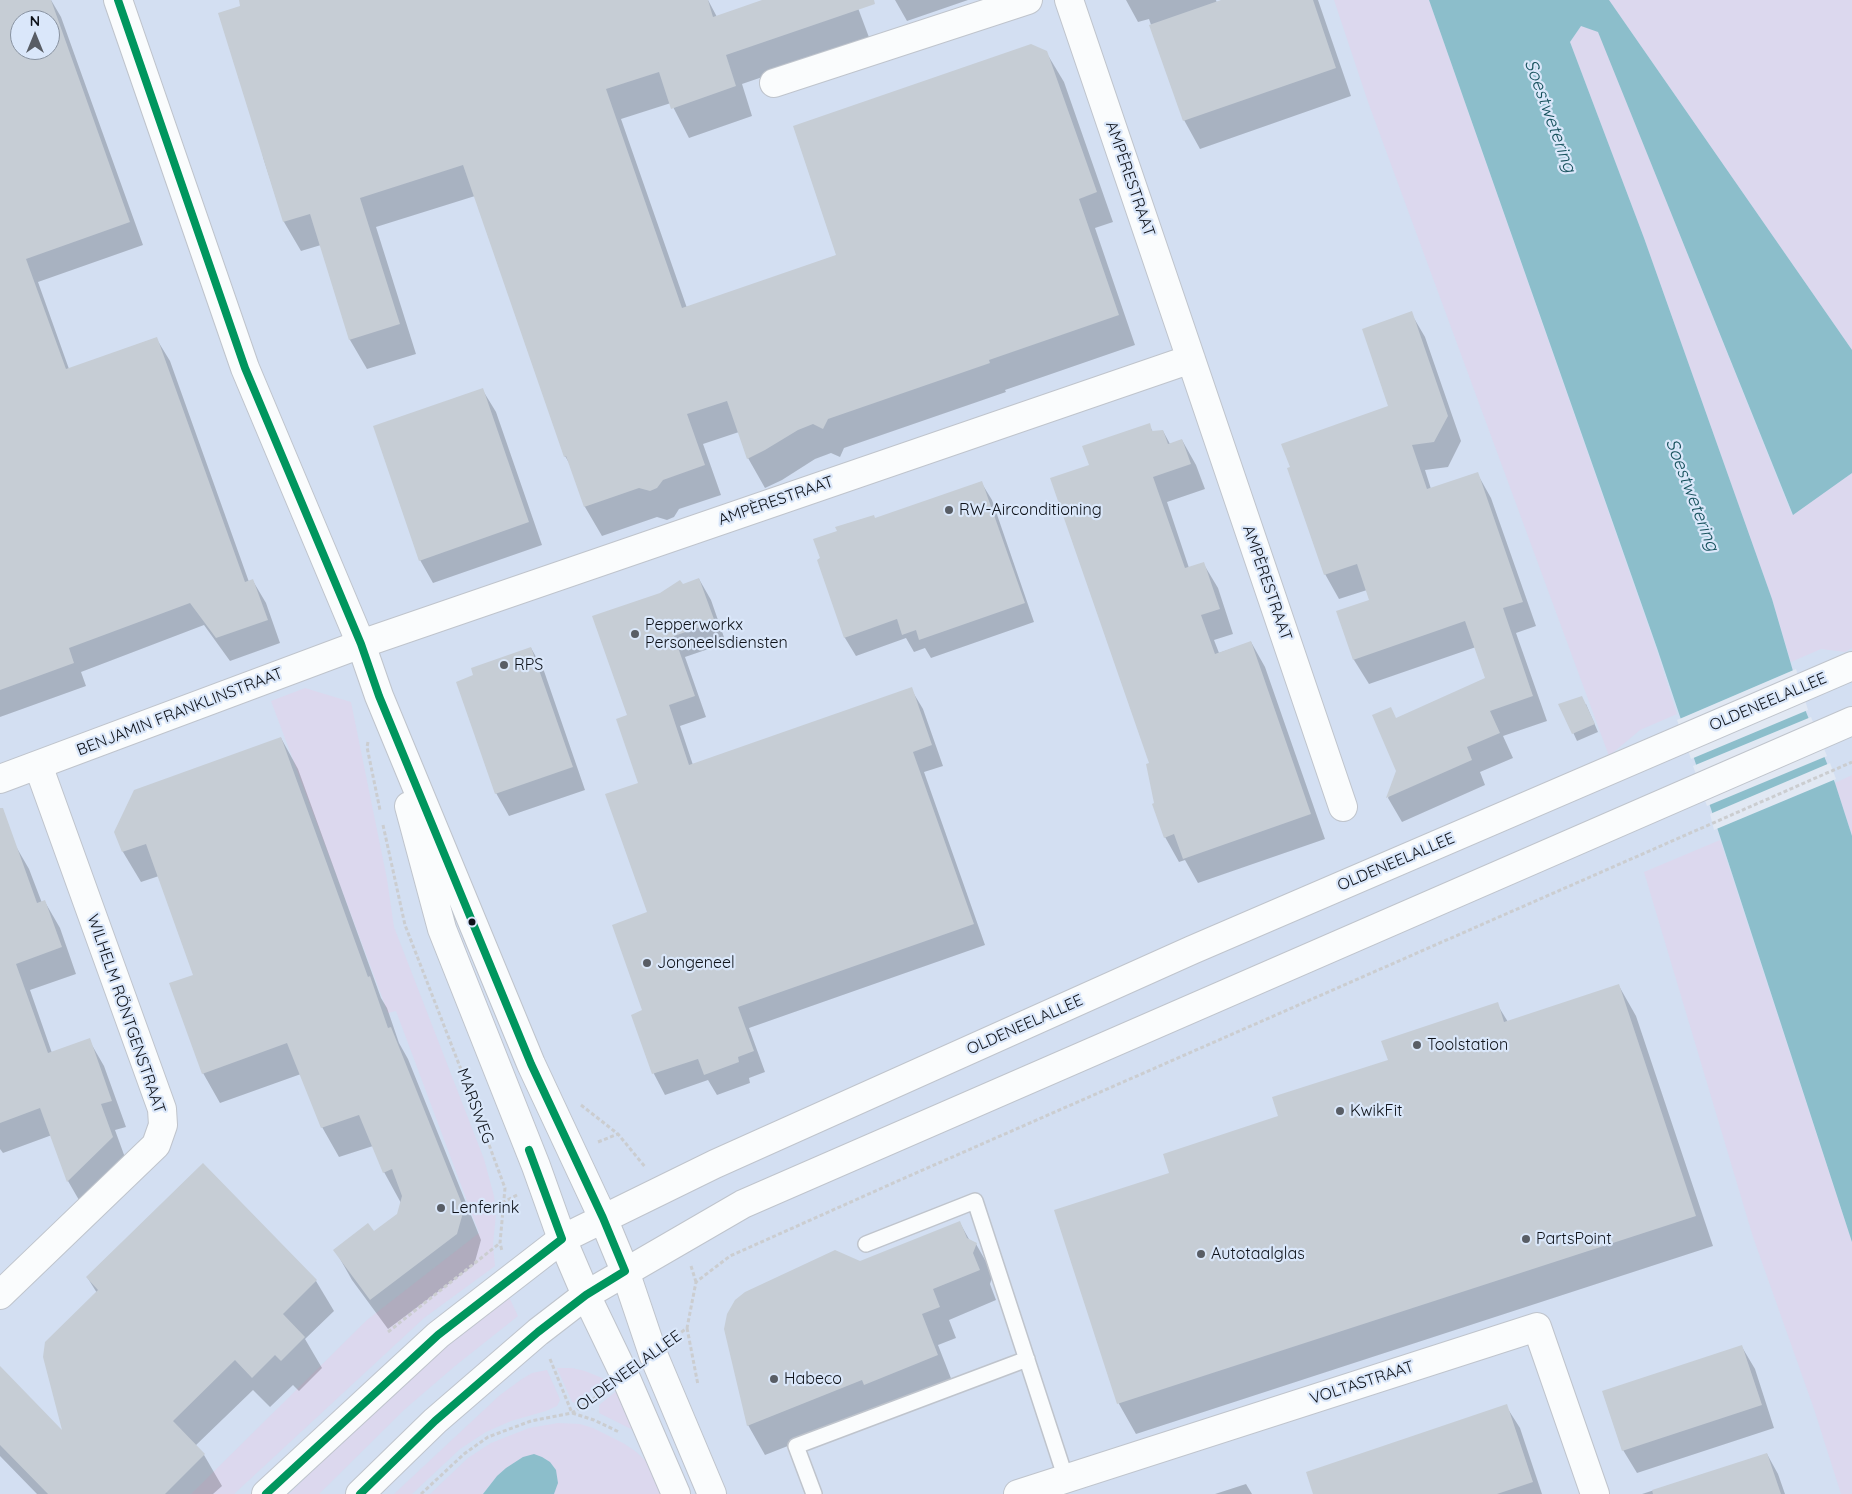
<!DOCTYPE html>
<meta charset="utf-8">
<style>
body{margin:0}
#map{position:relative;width:1852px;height:1494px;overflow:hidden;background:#e1e8f3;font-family:Quicksand,sans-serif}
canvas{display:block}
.north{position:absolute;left:10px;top:10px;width:50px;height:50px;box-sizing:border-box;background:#dae7fa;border:1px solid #8892a0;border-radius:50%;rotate:0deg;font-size:14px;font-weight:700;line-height:20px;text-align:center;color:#0e1219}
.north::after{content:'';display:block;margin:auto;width:18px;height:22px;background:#585d65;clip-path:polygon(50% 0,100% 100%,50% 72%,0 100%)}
</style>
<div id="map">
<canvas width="1852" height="1494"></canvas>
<div class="north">N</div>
</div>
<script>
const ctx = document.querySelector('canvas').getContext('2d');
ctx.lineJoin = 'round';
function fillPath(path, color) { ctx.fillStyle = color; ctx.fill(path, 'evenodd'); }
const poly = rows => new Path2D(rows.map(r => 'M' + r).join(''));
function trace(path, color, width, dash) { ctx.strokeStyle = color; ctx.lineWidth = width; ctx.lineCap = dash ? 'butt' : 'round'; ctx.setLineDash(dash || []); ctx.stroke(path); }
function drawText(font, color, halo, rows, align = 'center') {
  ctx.font = font + ' Quicksand,sans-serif'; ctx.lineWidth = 4.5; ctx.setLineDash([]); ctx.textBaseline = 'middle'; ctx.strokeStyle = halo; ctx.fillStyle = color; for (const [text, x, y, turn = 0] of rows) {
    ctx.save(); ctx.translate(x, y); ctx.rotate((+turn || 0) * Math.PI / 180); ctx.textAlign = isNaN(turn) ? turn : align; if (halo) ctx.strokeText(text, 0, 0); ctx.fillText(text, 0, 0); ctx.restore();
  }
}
fillPath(poly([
 [0,0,1852,0,1852,1494,0,1494],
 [20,20,50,20,50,50,20,50]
]), '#d3dff2');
fillPath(poly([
 [1334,0,1429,0,1656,648,1677,714,1640,730,1609,756,1368,102],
 [1609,0,1852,0,1852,350],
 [1581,26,1598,31,1792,515,1852,473,1852,648,1845,652,1821,649,1791,662,1772,599,1644,238,1570,42],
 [305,688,351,702,387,879,394,927,484,1159,494,1196,496,1214,493,1245,495,1266,424,1318,234,1494,191,1494,367,1320,479,1233,396,1011,388,1013,271,701],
 [1852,775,1852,836,1835,783],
 [1720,840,1852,1242,1852,1494,1841,1494,1814,1409,1753,1237,1644,872],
 [509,1297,518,1316,455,1366,405,1409,319,1494,289,1494,391,1394,442,1350],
 [557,1368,572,1368,585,1371,607,1380,575,1403,572,1402],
 [547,1370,559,1397,560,1400,557,1406,546,1411,511,1421,486,1432,460,1449,412,1494,394,1494,500,1395,522,1379,532,1373],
 [618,1390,639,1433,599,1413,599,1405],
 [558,1423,580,1424,593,1428,623,1443,635,1451,646,1461,654,1472,663,1494,554,1494,556,1470,550,1462,542,1457,523,1457,514,1463,497,1476,483,1494,430,1494,468,1458,491,1443,529,1428]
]), '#dcd8ee');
fillPath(poly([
 [1429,0,1609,0,1852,350,1852,473,1793,515,1598,32,1581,26,1570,42,1644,238,1772,599,1802,702,1835,783,1852,836,1852,1242,1711,809,1657,648],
 [534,1454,542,1457,550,1462,556,1470,558,1483,554,1494,483,1494,497,1476,506,1468,523,1457]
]), '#8cbecb');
fillPath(poly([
 [1796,669,1808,710,1691,759,1677,720],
 [1811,717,1827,756,1707,806,1693,766],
 [1830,763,1836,779,1714,830,1710,814]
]), '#e1e8f3');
fillPath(poly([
 [0,0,51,0,61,17,143,245,38,282,69,369,156,338,170,361,249,582,253,581,266,603,280,643,230,661,204,625,81,672,86,686,0,717],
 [20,20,50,20,50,50,20,50],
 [240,0,708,0,717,17,766,0,855,0,870,40,742,84,752,116,689,138,671,103,621,119,687,308,838,255,1046,52,1064,82,1113,222,1095,228,1135,345,1005,390,1006,392,844,448,840,457,831,453,815,459,782,480,765,488,748,458,739,432,703,444,721,495,679,509,674,517,667,520,657,517,602,536,585,507,571,466,565,456,475,196,376,227,416,354,367,369,350,340,321,245,301,251,284,222,263,157],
 [895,0,968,0,907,21],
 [1126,0,1216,0,1217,3,1225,0,1318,0,1351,96,1200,149,1184,120,1149,19,1138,22],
 [1411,313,1425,337,1461,441,1448,467,1425,470,1431,489,1477,473,1491,498,1536,626,1516,633,1547,721,1503,736,1513,758,1480,772,1485,785,1402,822,1388,798,1397,771,1396,719,1486,679,1476,647,1369,684,1354,660,1338,612,1371,600,1367,590,1339,599,1325,574,1390,407],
 [482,389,496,412,542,545,433,583,420,560],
 [1149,425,1153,432,1163,431,1170,444,1182,440,1196,465,1205,489,1167,502,1189,568,1203,563,1218,588,1233,634,1214,640,1219,653,1251,642,1265,667,1325,839,1198,883,1185,860,1179,862,1165,837,1156,804,1151,764,1091,466],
 [981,482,992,500,1034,622,931,658,925,648,914,652,906,638,856,656,845,638,818,560,876,520],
 [699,579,711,600,726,643,685,657,706,717,680,726,693,765,911,689,923,709,943,766,924,772,985,945,749,1028,765,1072,749,1078,750,1083,717,1095,708,1080,665,1095,654,1074,633,1015,643,1011,648,913,639,784,628,716,683,585],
 [531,648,544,671,585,790,509,816,496,793],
 [1560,704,1586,704,1598,732,1577,741],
 [281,738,298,769,381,998,387,1008,399,1043,408,1059,481,1240,474,1265,388,1329,352,1280,335,1250,374,1233,398,1215,401,1203,384,1172,373,1146,339,1157,322,1127,301,1074,220,1103,203,1073,195,976,159,876,141,882,123,852,116,832],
 [14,843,29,869,42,903,45,902,60,928,76,974,30,990,52,1053,89,1040,104,1066,126,1127,115,1130,127,1163,83,1207,68,1181,52,1135,3,1153,0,1149,0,848],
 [1619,986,1636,1016,1713,1246,1136,1434,1119,1404,1056,1211,1171,1174,1497,1004,1508,1022],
 [203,1164,316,1281,334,1311,305,1339,322,1368,299,1391,293,1385,270,1407,253,1390,195,1446,204,1455,222,1486,213,1494,37,1494,0,1456,0,1368,65,1434,97,1293,87,1277],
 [960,1223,970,1241,976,1244,993,1274,990,1284,996,1300,949,1320,956,1338,938,1345,954,1386,879,1410,765,1455,748,1425,860,1263],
 [1742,1347,1755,1369,1774,1428,1637,1473,1623,1450],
 [1506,1406,1520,1428,1542,1494,1315,1494],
 [1767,1454,1778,1474,1785,1494,1642,1494],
 [1246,1484,1252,1494,1215,1494]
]), '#0003');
fillPath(poly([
 [0,0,51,0,130,222,26,259,66,369,157,337,245,582,253,579,268,620,216,638,190,603,69,648,74,663,0,690],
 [20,20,50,20,50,50,20,50],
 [239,0,708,0,713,17,762,0,874,0,875,4,726,55,736,86,671,109,659,72,606,89,682,308,836,255,793,126,1031,44,1047,51,1097,192,1079,199,1119,315,989,360,990,363,828,419,823,429,813,424,798,430,765,450,747,459,727,401,687,414,705,465,663,480,657,488,650,491,639,488,584,507,566,456,564,457,463,165,360,198,400,324,349,340,310,214,283,222,218,13,240,6],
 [1221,0,1313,0,1336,68,1183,121,1149,25],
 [1412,311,1448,416,1434,442,1412,445,1427,489,1478,472,1523,602,1503,608,1533,696,1490,711,1500,733,1467,747,1472,760,1386,798,1396,771,1372,715,1391,707,1396,718,1485,678,1465,621,1353,660,1336,611,1369,600,1357,564,1324,575,1287,468,1290,467,1281,444,1388,406,1362,329],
 [483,388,529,522,419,561,373,426],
 [1150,423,1152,431,1163,430,1168,444,1182,439,1191,464,1153,477,1185,568,1204,562,1220,609,1201,615,1215,654,1251,641,1311,814,1183,859,1174,834,1164,838,1152,804,1154,803,1146,764,1149,763,1050,478,1089,465,1082,446],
 [982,481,1025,603,919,640,916,630,902,635,897,619,844,638,817,560,820,558,813,539,837,531,835,527,874,515,875,518],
 [699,578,715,622,674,636,695,696,669,705,689,765,912,687,932,745,913,752,974,924,738,1007,754,1051,738,1057,739,1062,704,1075,698,1059,652,1074,631,1015,642,1010,612,925,647,912,605,794,638,783,616,719,627,715,592,616,660,593,680,580,683,584],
 [531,647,573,767,495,794,456,682,473,675,471,668],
 [1582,696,1595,724,1572,734,1558,704],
 [281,737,368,977,370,976,388,1028,391,1027,464,1209,457,1234,370,1300,333,1250,368,1223,374,1231,397,1214,402,1196,392,1169,383,1173,359,1115,321,1128,287,1043,202,1074,169,983,193,975,146,844,122,852,114,832,134,790],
 [0,808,3,808,37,903,45,900,62,947,16,964,48,1053,90,1038,112,1101,101,1104,113,1137,67,1182,40,1108,0,1123],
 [1619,984,1696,1216,1117,1404,1054,1210,1169,1173,1163,1154,1278,1116,1272,1097,1388,1060,1381,1041,1498,1002,1504,1022],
 [203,1163,317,1280,283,1314,305,1337,281,1361,275,1355,252,1378,235,1360,173,1421,205,1454,165,1494,48,1494,0,1445,0,1366,62,1430,43,1357,45,1342,98,1290,86,1277],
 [960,1221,967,1238,977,1243,973,1253,980,1270,933,1289,940,1307,922,1314,938,1355,864,1385,862,1380,747,1426,724,1329,727,1314,735,1300,745,1292,835,1250,860,1261],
 [1742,1345,1762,1405,1622,1451,1602,1391],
 [1507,1404,1533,1482,1497,1494,1313,1494,1306,1472],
 [1767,1453,1781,1494,1653,1494,1652,1490]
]), '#c6cdd5');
const service = poly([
 [866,1244,975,1201,1066,1479],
 [814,1494,796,1446,1027,1359]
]);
const minor = poly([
 [1069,0,1343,807],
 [774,83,1028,0],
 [0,779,361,644,1191,359],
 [0,1295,156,1145,163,1125,162,1109,38,765],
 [1018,1494,1537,1327,1595,1494]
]);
const tertiary = poly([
 [118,0,245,368,361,644,379,696,531,1064,603,1218,625,1271,653,1354,712,1494],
 [409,806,442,929,536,1166,562,1239,586,1295,625,1376,676,1494]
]);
const primary = poly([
 [266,1494,438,1335,562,1239,715,1164,1192,950,1852,666],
 [360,1494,435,1421,538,1332,586,1295,743,1204,1852,721]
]);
trace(service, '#bfc4cc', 18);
trace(minor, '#bfc4cc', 30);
trace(tertiary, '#bfc4cc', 30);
trace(primary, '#bfc4cc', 30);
trace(poly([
 [368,742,367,747,380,810],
 [383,825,405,925,467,1085,505,1188,500,1243,502,1251],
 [581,1105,618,1134,646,1168],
 [598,1142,618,1134],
 [502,1203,517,1195],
 [691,1266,696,1282],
 [687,1328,698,1385],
 [388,1332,500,1243],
 [676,1336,687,1328,696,1282,730,1256,900,1180,1852,762],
 [550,1359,572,1413,594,1420,619,1432],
 [421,1494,464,1454,488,1437,531,1421,572,1413,602,1393]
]), '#cbcdd0', 3, [4, 2.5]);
trace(service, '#fafcfd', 15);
trace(minor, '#fafcfd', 28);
trace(tertiary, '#fafcfd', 28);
trace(primary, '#fafcfd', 28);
trace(poly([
 [118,0,245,368,361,644,379,696,531,1064,603,1218,625,1271,586,1295,538,1332,435,1421,360,1494],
 [266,1494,438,1335,562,1239,529,1150]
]), '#00965e', 8);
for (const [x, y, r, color] of [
 [949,510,5,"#585d65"],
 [635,634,5,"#585d65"],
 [504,665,5,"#585d65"],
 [472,922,4.5,"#0e1219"],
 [647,963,5,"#585d65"],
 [1417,1045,5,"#585d65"],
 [1340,1111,5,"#585d65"],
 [441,1208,5,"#585d65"],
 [1526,1239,5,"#585d65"],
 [1201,1254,5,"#585d65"],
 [774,1379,5,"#585d65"]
]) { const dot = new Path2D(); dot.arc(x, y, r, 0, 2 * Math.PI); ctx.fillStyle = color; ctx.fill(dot); trace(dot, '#dae7fa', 2); }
drawText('16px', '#0e1219', '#dae7fa', [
 ["AMPÈRESTRAAT",1130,179,71],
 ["AMPÈRESTRAAT",776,501,-19],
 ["AMPÈRESTRAAT",1267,583,71],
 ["OLDENEELALLEE",1768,702,-23],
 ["BENJAMIN FRANKLINSTRAAT",180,712,-21],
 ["OLDENEELALLEE",1396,862,-23],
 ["WILHELM RÖNTGENSTRAAT",126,1014,71],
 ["OLDENEELALLEE",1025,1025,-24],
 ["MARSWEG",475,1106,70],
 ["OLDENEELALLEE",629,1371,-36],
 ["VOLTASTRAAT",1362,1383,-18]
]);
drawText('16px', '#0e1219', '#dae7fa', [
 ["RW-Airconditioning",959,510],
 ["Pepperworkx",645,625],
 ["Personeelsdiensten",645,643],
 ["RPS",514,665],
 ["Jongeneel",657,963],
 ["Toolstation",1427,1045],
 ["KwikFit",1350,1111],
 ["Lenferink",451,1208],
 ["PartsPoint",1536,1239],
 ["Autotaalglas",1211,1254],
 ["Habeco",784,1379]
], 'left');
drawText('italic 18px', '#16515c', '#dae7fa', [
 ["Soestwetering",1550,116,70],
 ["Soestwetering",1692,495,69]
]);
</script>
